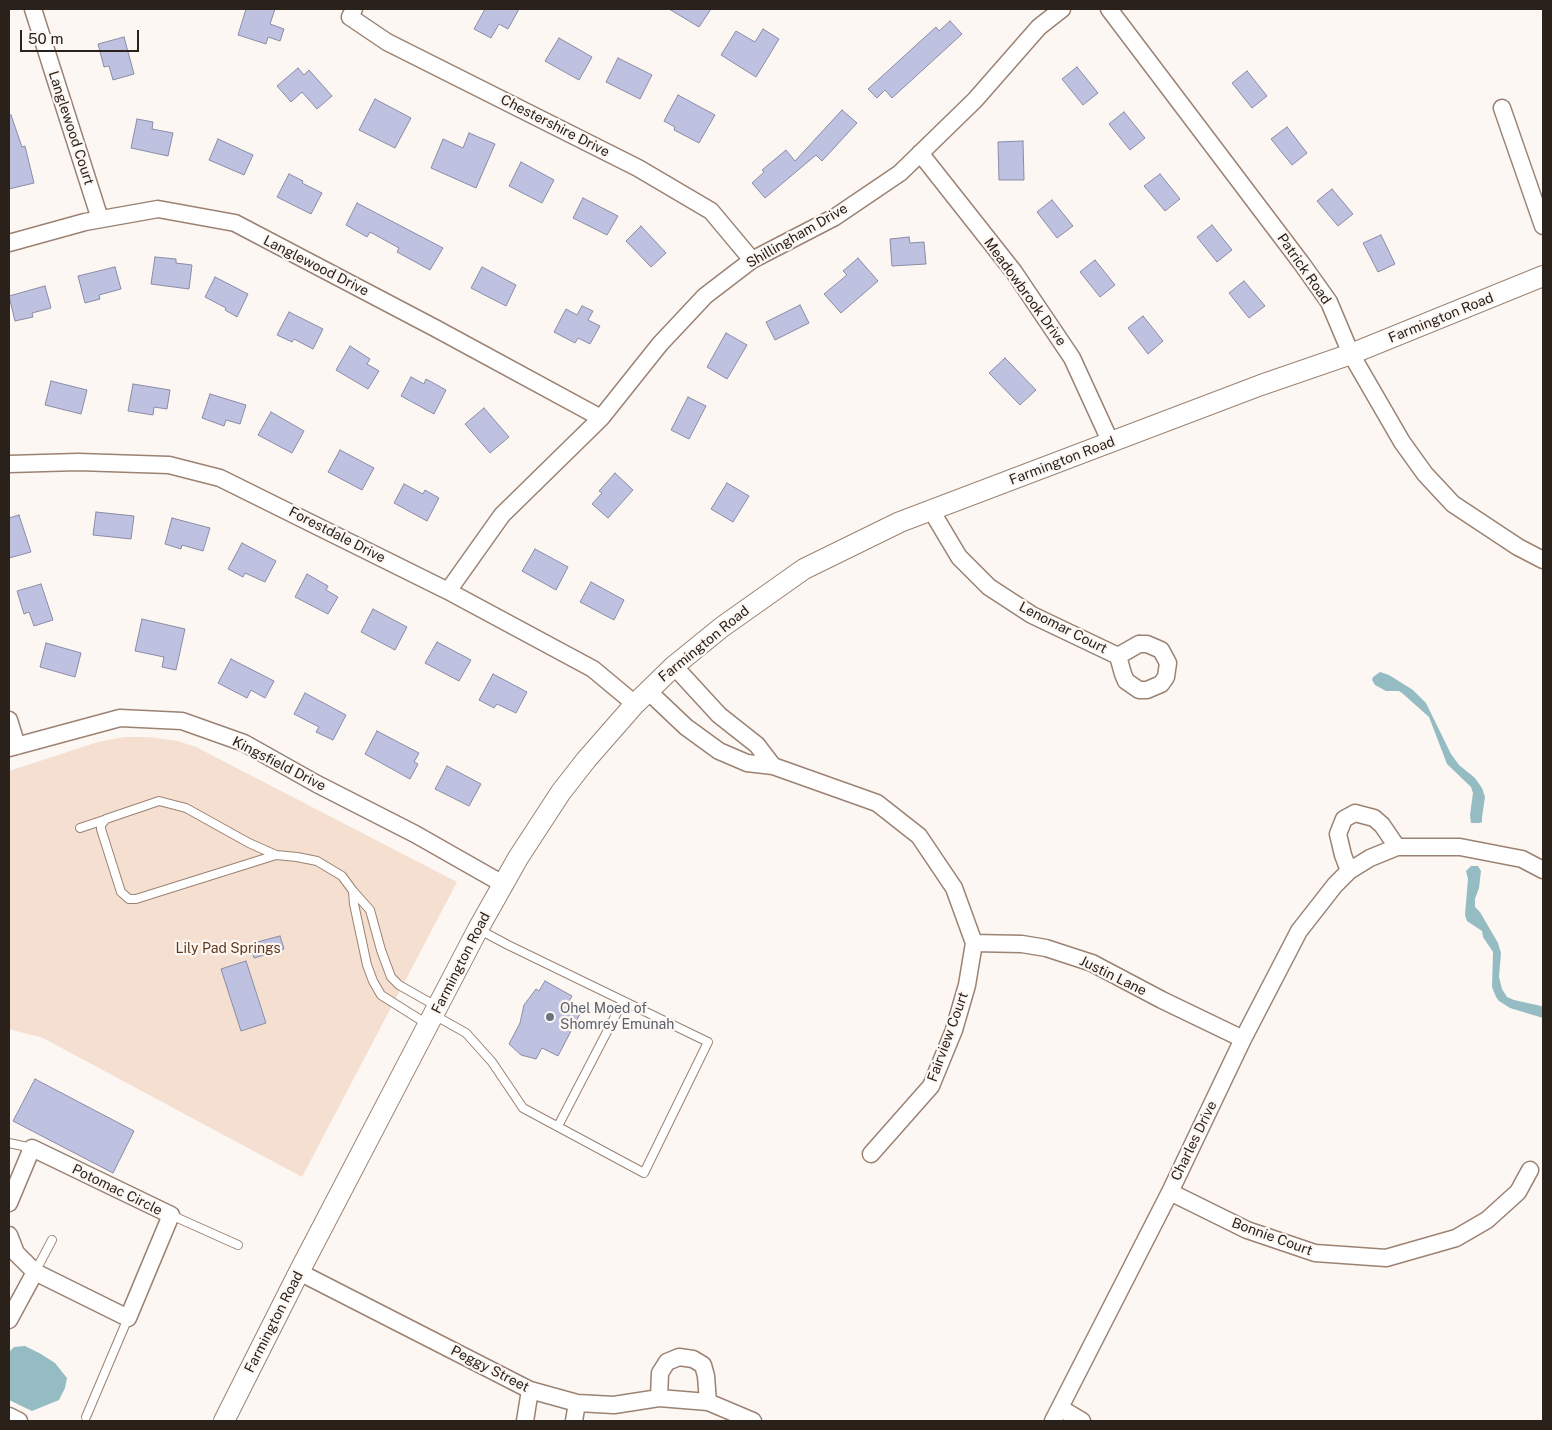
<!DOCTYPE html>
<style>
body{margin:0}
#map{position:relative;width:1552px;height:1430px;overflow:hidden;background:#fcf7f3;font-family:"Public Sans",sans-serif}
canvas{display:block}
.frame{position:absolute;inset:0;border:10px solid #2b211b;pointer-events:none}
.scale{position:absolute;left:20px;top:30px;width:119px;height:22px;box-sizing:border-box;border:2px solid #2b211b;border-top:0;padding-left:6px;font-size:15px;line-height:18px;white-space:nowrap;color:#2b211b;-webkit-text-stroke:4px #fcf7f3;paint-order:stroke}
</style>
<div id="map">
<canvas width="1552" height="1430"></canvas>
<div class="frame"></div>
<div class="scale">50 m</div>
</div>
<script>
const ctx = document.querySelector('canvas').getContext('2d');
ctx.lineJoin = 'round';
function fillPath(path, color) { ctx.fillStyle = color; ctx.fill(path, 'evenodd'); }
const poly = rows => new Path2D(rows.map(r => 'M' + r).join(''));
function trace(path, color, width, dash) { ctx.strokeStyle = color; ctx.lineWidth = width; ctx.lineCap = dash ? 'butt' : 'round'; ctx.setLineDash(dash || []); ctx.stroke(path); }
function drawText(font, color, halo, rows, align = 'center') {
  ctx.font = font + ' "Public Sans",sans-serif'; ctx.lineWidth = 4.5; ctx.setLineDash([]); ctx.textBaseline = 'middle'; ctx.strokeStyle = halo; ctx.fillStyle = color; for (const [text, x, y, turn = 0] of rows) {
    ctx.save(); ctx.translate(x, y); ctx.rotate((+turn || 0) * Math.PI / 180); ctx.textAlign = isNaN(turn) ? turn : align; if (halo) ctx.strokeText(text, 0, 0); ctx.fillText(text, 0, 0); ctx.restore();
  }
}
fillPath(poly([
 [124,737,148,737,178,741,196,747,457,882,302,1177,43,1038,9,1029,9,771,98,742]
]), '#f5dfd1');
fillPath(poly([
 [1380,672,1389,675,1413,690,1426,703,1451,754,1459,765,1475,778,1482,788,1485,797,1482,817,1482,822,1480,823,1471,823,1470,815,1473,793,1471,787,1447,764,1429,717,1402,693,1399,691,1386,691,1375,685,1372,680,1373,677],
 [1471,866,1478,866,1481,871,1479,888,1475,899,1475,907,1480,912,1498,943,1501,953,1499,977,1502,989,1507,997,1514,1000,1541,1006,1543,1007,1543,1018,1510,1008,1499,1001,1496,997,1492,987,1493,952,1483,937,1482,931,1467,921,1465,915,1468,879,1466,871],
 [25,1346,41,1354,55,1363,67,1378,65,1388,59,1400,32,1411,9,1400,9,1352,14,1347]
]), '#95bcc2');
const building = poly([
 [246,9,275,9,270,24,284,29,280,41,268,37,266,44,238,35,246,9],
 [485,9,519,9,508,29,499,24,491,38,474,29,485,9],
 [669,9,711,9,699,27,669,9],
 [950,21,962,34,892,98,885,90,877,98,868,89,936,27,939,31,950,21],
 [763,29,779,39,756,77,721,55,736,31,755,42,763,29],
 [124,37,134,74,113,80,109,66,104,67,98,44,124,37],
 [559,38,592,57,579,80,545,61,559,38],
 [618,58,652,75,640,99,606,82,618,58],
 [1077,67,1098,93,1083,105,1062,79,1077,67],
 [298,68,304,75,309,70,332,96,317,109,302,92,291,102,277,86,298,68],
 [1247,71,1267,96,1252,108,1232,83,1247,71],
 [678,95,715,115,699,143,674,130,675,127,664,121,678,95],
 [375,99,411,118,395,148,359,130,375,99],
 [842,110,857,123,822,161,816,155,765,198,752,183,764,172,762,170,786,150,795,161,842,110],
 [1124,112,1145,138,1130,150,1109,124,1124,112],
 [11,115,22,147,25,146,34,183,9,189,9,116,11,115],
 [137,119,153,122,152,129,173,133,168,156,131,148,137,119],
 [1287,127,1307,153,1292,165,1271,139,1287,127],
 [469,133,495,144,476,188,431,168,443,139,463,148,469,133],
 [218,139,253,155,244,175,209,160,218,139],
 [1023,141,1024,180,999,180,998,142,1023,141],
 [521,162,554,180,542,203,509,186,521,162],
 [289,174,303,181,302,183,322,193,311,214,277,197,289,174],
 [1160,174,1180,199,1165,211,1144,186,1160,174],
 [1332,189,1353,214,1338,226,1317,201,1332,189],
 [583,198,618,216,607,235,573,218,583,198],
 [1052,200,1073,226,1057,238,1037,212,1052,200],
 [357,203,443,248,430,270,397,252,399,248,370,232,367,237,346,225,357,203],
 [1212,225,1232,250,1217,262,1197,237,1212,225],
 [641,226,666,253,651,267,626,241,641,226],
 [1381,235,1395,264,1378,272,1363,243,1381,235],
 [909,237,910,243,924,242,926,264,892,266,890,239,909,237],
 [155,257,176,259,176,263,192,265,189,289,151,284,155,257],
 [858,258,878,281,841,313,824,294,847,275,843,271,858,258],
 [1095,260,1115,285,1100,297,1080,272,1095,260],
 [115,267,121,289,99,295,100,299,85,303,78,276,115,267],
 [482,267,516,285,506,306,471,288,482,267],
 [215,277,248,294,237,317,225,310,226,308,205,297,215,277],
 [1244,281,1265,306,1249,318,1229,293,1244,281],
 [45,286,51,308,32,313,33,317,15,321,9,296,45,286],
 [800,305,809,323,775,340,766,322,800,305],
 [582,306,593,311,588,320,600,326,590,344,578,338,575,343,554,332,566,309,577,315,582,306],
 [289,312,323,329,313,349,294,339,292,342,277,335,289,312],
 [1143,316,1163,341,1148,354,1128,328,1143,316],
 [726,333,747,345,727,379,707,367,726,333],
 [350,346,370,359,367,364,379,371,368,389,336,370,350,346],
 [1005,358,1036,390,1020,405,989,373,1005,358],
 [411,377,424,384,426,379,446,390,434,414,401,396,411,377],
 [51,381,87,390,81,414,45,405,51,381],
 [133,384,170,390,167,409,154,407,153,415,128,411,133,384],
 [210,394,246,405,240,424,226,420,224,426,202,418,210,394],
 [688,397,706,406,689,439,671,430,688,397],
 [484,408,509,437,490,453,465,424,484,408],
 [271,412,304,431,292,453,258,435,271,412],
 [340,450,374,468,362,490,328,472,340,450],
 [615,473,633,490,608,518,592,504,602,493,599,491,615,473],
 [727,483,749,496,733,522,711,509,727,483],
 [404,484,423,494,425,490,439,498,427,521,394,503,404,484],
 [96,512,134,516,131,539,93,535,96,512],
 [19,515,31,552,9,558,9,518,19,515],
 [172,518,210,528,203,551,182,545,181,549,165,544,172,518],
 [242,543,276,561,265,582,245,573,243,577,228,569,242,543],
 [535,549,568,567,556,590,522,571,535,549],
 [307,574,328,586,326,590,338,597,328,614,295,597,307,574],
 [591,582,624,600,614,620,580,602,591,582],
 [41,584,53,620,34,626,29,612,24,614,17,591,41,584],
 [373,609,407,627,395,650,361,632,373,609],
 [142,619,185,629,176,670,162,667,164,657,135,651,142,619],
 [437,642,471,660,459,681,425,663,437,642],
 [46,643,81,653,75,677,40,667,46,643],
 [231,659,274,681,265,698,251,690,247,698,218,683,231,659],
 [493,674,527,692,516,713,497,704,494,708,479,700,493,674],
 [305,693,346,715,333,740,316,732,319,727,294,714,305,693],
 [377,731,419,753,414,762,418,764,410,779,365,754,377,731],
 [447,766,481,784,469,806,435,789,447,766],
 [280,936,284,949,254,958,250,944,280,936],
 [246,961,266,1023,241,1031,221,969,246,961],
 [545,981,572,996,568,1003,582,1010,558,1056,542,1048,536,1059,521,1055,509,1044,520,1023,524,1005,536,989,539,991,545,981],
 [35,1079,134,1131,113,1173,13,1121,35,1079]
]);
fillPath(building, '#bfc1e0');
trace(building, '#8a8ca6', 1);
const service = poly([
 [80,828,104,820],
 [276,855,136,899,129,899,121,892,101,829,101,825,106,819,159,801,186,808,249,843,276,855,297,857,317,861,342,876,353,891],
 [434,1015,466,1033,492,1062,523,1108,644,1173,708,1042,508,945,478,929],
 [427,1024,381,995,373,981,367,965,354,904,353,891,370,910,381,950,391,977,399,985,436,1006],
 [558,1126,623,1001],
 [9,1143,32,1148],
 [171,1215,238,1245],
 [35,1272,52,1240],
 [86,1417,128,1318]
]);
const minor = poly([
 [33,9,100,219],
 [354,9,350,17,387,42,638,168,711,211,752,260],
 [1109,9,1302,264,1329,302,1351,354,1402,442,1425,474,1453,504,1518,547,1543,560],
 [1502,108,1543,226],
 [920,153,1014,272,1072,358,1111,443],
 [9,243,85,222,158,209,235,223,435,328,601,418],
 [9,464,78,462,169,465,220,478,448,591,593,669,635,704],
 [931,510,959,557,989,587,1032,615,1118,656],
 [448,591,502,515,601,418,660,344,705,296,752,260,835,217,900,173,975,100,1039,27,1062,9],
 [1139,644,1147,644,1161,650,1168,663,1166,677,1161,684,1147,690,1139,690,1126,681,1123,674,1118,656,1139,644],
 [674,666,719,715,757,745,773,766],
 [648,691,686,727,719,751,747,763,773,766,877,803,919,836,954,888,974,943,967,985,954,1030,931,1086,871,1154],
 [9,720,17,746],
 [9,748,120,718,182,721,244,743,317,784,415,834,503,884],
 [1349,871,1343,855,1338,834,1344,819,1355,813,1374,818,1382,825,1397,847],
 [974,943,1022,944,1046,948,1092,963,1162,1000,1243,1039],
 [1170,1192,1247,1230,1315,1253,1386,1258,1456,1238,1487,1220,1518,1192,1530,1170],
 [9,1203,32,1148,171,1215,128,1318,35,1272,16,1253,9,1235],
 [299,1272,530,1390,577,1403,614,1405,659,1398,708,1402,753,1421],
 [9,1320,35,1272],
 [659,1398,660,1373,667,1362,679,1357,693,1359,703,1365,706,1376,708,1402],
 [1060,1408,1082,1421],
 [9,1416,19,1421],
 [525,1421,530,1390],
 [574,1421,577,1403],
 [1053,1421,1170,1192,1243,1039,1299,931,1335,885,1349,871,1370,858,1397,847,1460,847,1522,859,1543,870]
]);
const tertiary = poly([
 [224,1421,299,1272,478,929,518,858,561,792,586,760,635,704,674,666,722,627,804,569,900,522,1261,385,1351,354,1543,276]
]);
trace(service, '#9b8272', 10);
trace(minor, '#9b8272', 19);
trace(tertiary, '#9b8272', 22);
trace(service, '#fff', 8);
trace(minor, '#fff', 16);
trace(tertiary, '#fff', 20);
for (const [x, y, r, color] of [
 [550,1017,5,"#6b7280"]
]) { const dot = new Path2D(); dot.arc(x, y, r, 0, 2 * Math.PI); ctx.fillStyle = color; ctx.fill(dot); trace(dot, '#fcf7f3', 2); }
drawText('14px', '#2b211b', '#fcf7f3', [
 ["Chestershire Drive",555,126,27],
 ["Langlewood Court",71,128,72],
 ["Shillingham Drive",797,236,-30],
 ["Langlewood Drive",316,266,27],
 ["Patrick Road",1304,269,55],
 ["Meadowbrook Drive",1025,292,54],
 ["Farmington Road",1441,318,-22],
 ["Farmington Road",1062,461,-21],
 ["Forestdale Drive",337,535,27],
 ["Lenomar Court",1063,628,27],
 ["Farmington Road",704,644,-39],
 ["Kingsfield Drive",279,764,27],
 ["Farmington Road",461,963,-63],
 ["Justin Lane",1113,976,26],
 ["Fairview Court",948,1037,-70],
 ["Charles Drive",1194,1141,-64],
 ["Potomac Circle",117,1190,26],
 ["Bonnie Court",1272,1237,20],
 ["Farmington Road",274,1322,-63],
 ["Peggy Street",490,1369,27]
]);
drawText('14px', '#61371a', '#fcf7f3', [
 ["Lily Pad Springs",228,949]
]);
drawText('14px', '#5b616d', '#fcf7f3', [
 ["Ohel Moed of",560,1009],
 ["Shomrey Emunah",560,1025]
], 'left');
</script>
